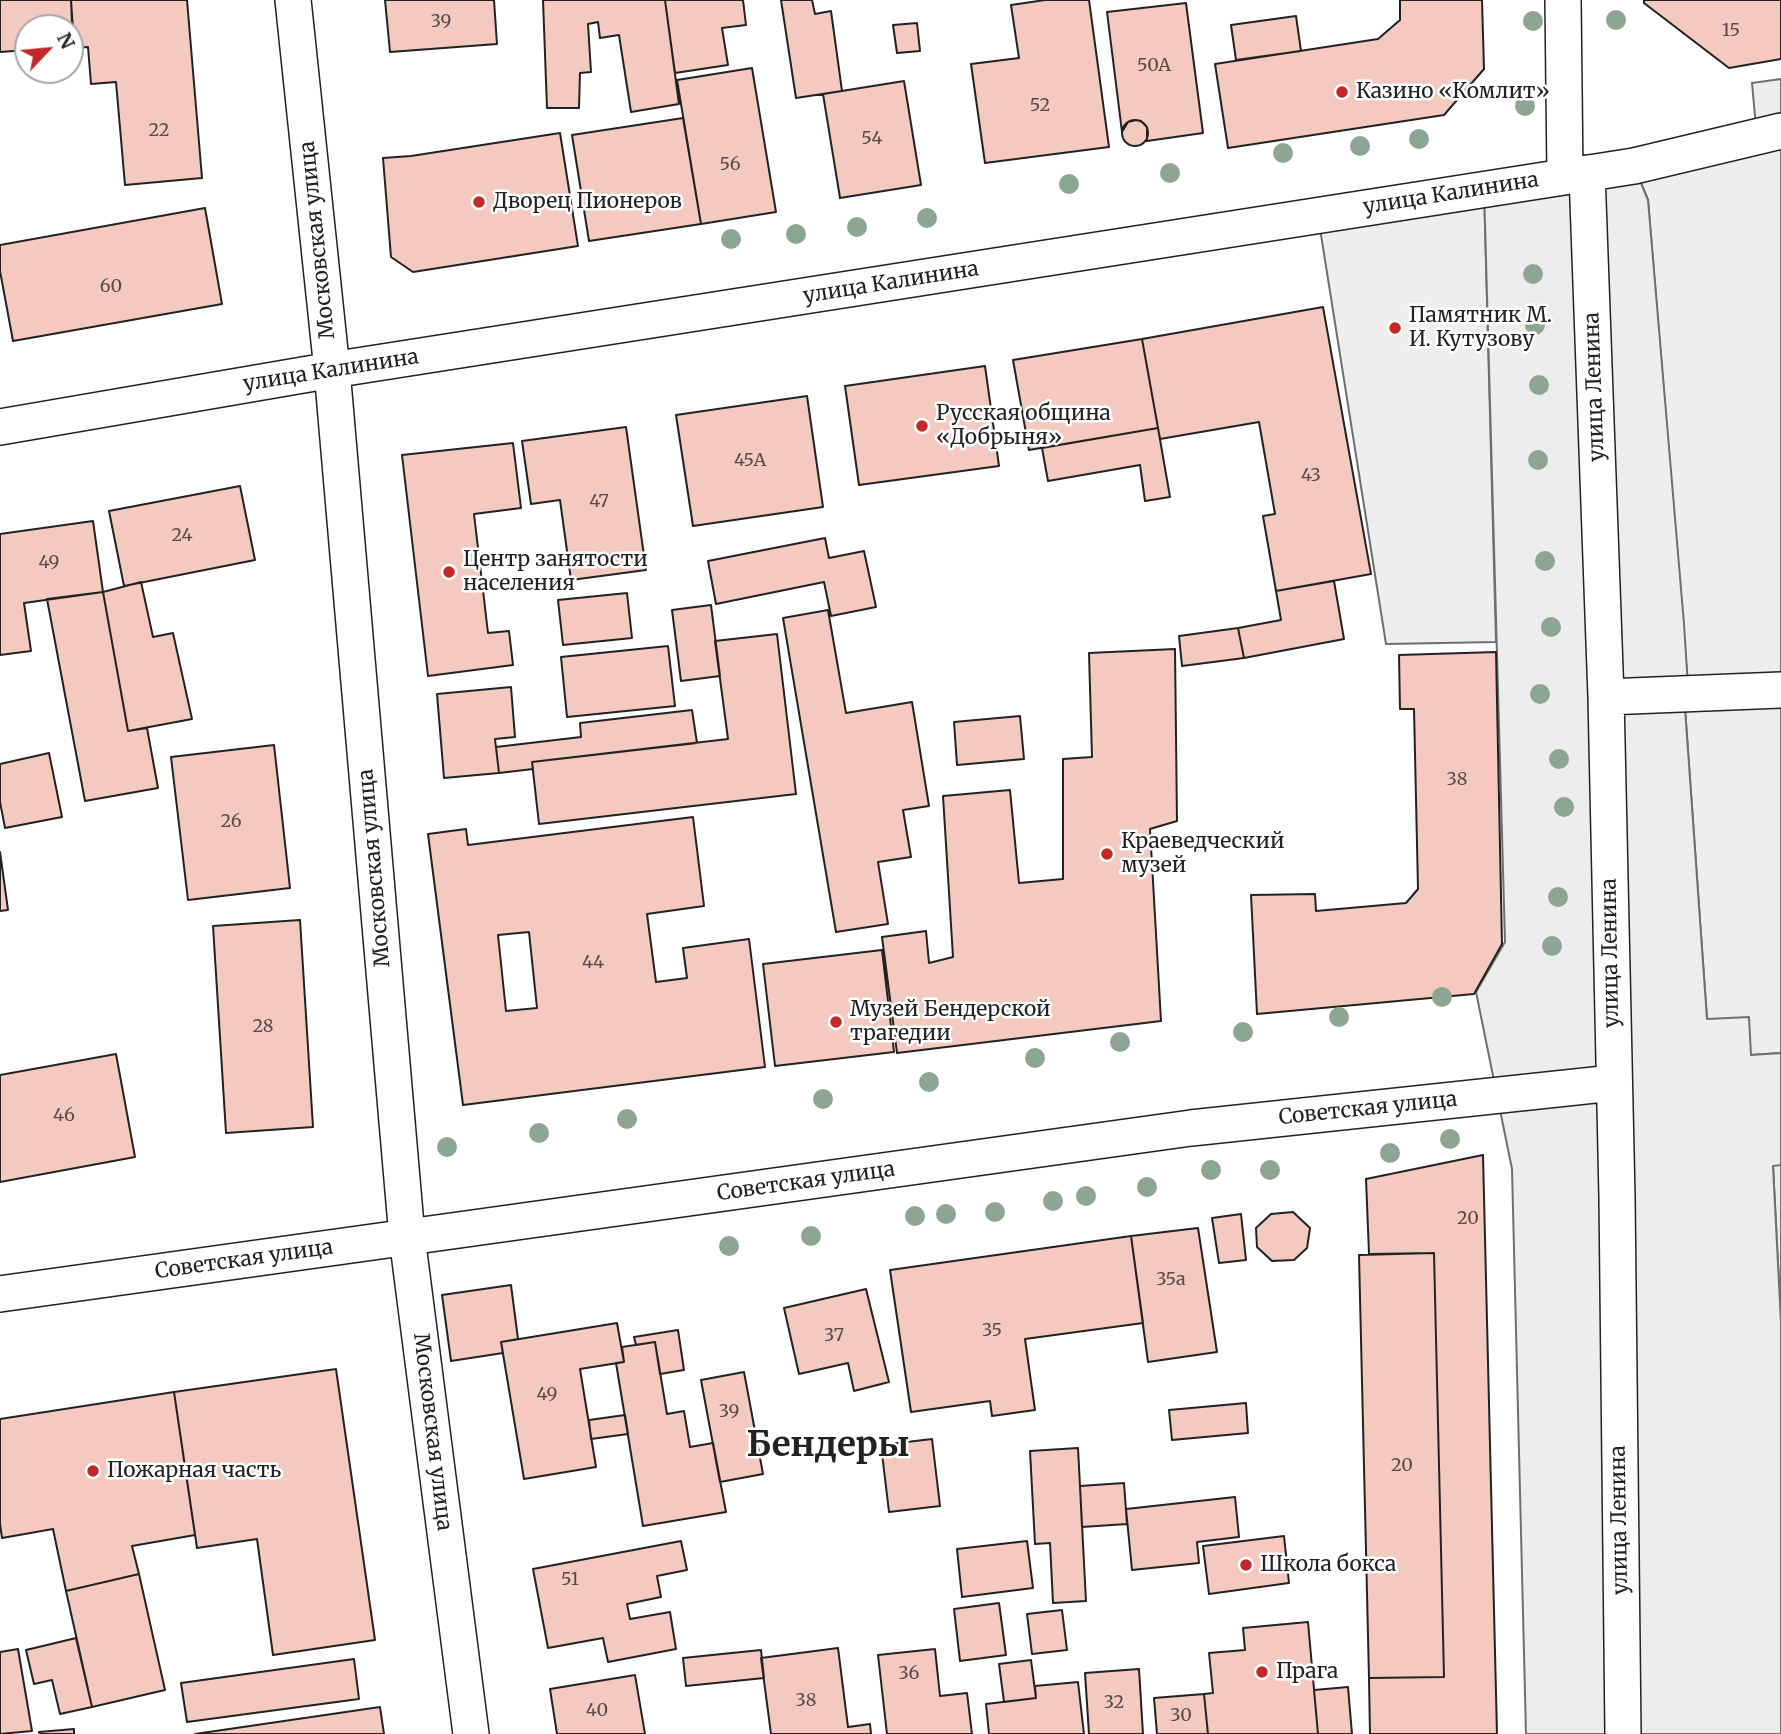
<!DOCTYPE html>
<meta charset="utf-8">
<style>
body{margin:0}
#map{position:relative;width:1781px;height:1734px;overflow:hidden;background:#fff;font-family:Merriweather,serif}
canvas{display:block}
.north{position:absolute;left:14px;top:14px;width:70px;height:70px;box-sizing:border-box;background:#fff;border:2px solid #a7a7a7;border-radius:50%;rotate:64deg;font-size:19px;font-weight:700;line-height:28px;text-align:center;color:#222}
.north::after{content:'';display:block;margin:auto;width:24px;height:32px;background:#c62828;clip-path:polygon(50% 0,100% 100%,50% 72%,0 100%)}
</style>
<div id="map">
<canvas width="1781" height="1734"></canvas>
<div class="north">N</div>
</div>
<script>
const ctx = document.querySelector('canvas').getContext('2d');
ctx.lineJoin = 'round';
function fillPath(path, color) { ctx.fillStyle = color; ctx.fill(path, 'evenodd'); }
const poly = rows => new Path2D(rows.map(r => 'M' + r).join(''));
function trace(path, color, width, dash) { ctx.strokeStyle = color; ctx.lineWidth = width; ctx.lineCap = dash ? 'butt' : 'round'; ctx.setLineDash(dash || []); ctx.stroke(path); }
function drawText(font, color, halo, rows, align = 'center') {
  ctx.font = font + ' Merriweather,serif'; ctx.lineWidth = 5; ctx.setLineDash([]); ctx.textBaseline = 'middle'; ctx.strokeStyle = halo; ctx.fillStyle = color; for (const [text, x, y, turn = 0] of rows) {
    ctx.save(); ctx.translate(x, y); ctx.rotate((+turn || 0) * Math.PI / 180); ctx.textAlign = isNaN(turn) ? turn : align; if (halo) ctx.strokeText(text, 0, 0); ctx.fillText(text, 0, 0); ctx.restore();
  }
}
const green = poly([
 [1781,131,1781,679,1688,686,1648,200,1634,166,1781,131],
 [1484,188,1496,642,1386,644,1318,216,1484,188],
 [1781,690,1781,1053,1751,1055,1707,1019,1684,694,1781,690],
 [1773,1165,1781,1165,1781,1323,1773,1165]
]);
fillPath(green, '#eee');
trace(green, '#6f6f6f', 2);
const parking = poly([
 [1781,79,1781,132,1757,138,1752,83,1781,79],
 [1634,166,1648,200,1684,624,1688,686,1684,694,1707,1019,1749,1017,1751,1055,1781,1053,1781,1165,1773,1166,1781,1323,1781,1734,1526,1734,1512,1169,1476,992,1505,942,1484,188,1634,166]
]);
fillPath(parking, '#ededed');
trace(parking, '#6f6f6f', 2);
const building = poly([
 [0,0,71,0,74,45,70,46,70,28,28,28,28,50,0,52,0,0],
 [71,0,187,0,202,178,125,185,116,82,91,84,88,47,73,48,71,0],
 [385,0,494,0,497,44,390,52,385,0],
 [543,0,665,0,679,104,631,112,619,35,600,38,598,22,588,24,591,72,580,73,579,108,547,108,543,0],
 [665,0,743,0,746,25,722,28,728,65,675,73,665,0],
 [781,0,812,0,815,14,831,11,842,91,796,98,781,0],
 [1045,0,1089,0,1109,147,985,163,971,64,1019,58,1011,5,1045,0],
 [1400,0,1482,0,1484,69,1444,115,1228,148,1215,64,1378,39,1400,20,1400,0],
 [1644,0,1781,0,1781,59,1729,68,1644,3,1644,0],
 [1186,3,1203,133,1147,141,1147,127,1141,121,1136,120,1128,122,1122,132,1107,12,1186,3],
 [1296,16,1301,51,1236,60,1231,25,1296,16],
 [917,23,920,51,897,53,893,25,917,23],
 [752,68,776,212,701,224,677,80,752,68],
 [904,81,921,185,840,198,823,94,904,81],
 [683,118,701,224,589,241,572,135,683,118],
 '1122 133a13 13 0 1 1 26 0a13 13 0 1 1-26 0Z',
 [560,133,578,246,413,272,391,257,383,158,411,156,560,133],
 [205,208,222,304,13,341,0,271,0,245,205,208],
 [1323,307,1371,574,1276,591,1263,516,1275,514,1259,422,1160,439,1142,339,1323,307],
 [1142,339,1158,428,1029,450,1013,360,1142,339],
 [985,366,999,466,859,485,845,386,985,366],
 [807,396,823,507,693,526,676,415,807,396],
 [626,427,646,570,571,580,560,500,531,504,522,441,626,427],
 [1158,428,1170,497,1145,501,1140,465,1048,481,1042,448,1158,428],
 [513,443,521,508,474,514,488,633,509,631,513,665,428,676,402,455,513,443],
 [240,486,255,560,124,586,109,511,240,486],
 [93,521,103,592,24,603,31,651,0,655,0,534,93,521],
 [825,538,829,558,864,551,876,607,831,616,824,582,716,604,708,561,825,538],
 [1334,581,1344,639,1244,658,1238,628,1281,620,1276,591,1334,581],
 [141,582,153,637,173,633,192,719,128,731,103,592,141,582],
 [103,592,128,731,147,728,158,788,85,801,47,599,103,592],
 [627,593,632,638,563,645,558,600,627,593],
 [711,605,720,676,681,681,672,610,711,605],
 [828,610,846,713,912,702,929,806,903,810,911,857,878,862,888,924,836,932,783,618,828,610],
 [1238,628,1244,658,1182,666,1179,636,1238,628],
 [777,634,796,794,539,824,532,762,728,739,715,641,777,634],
 [668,646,675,706,567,717,561,657,668,646],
 [1175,649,1177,821,1150,829,1161,1021,897,1053,882,937,926,931,929,963,953,957,943,796,1010,790,1019,883,1063,879,1063,759,1092,757,1089,653,1175,649],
 [1496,652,1502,944,1474,994,1257,1014,1251,895,1315,894,1316,911,1406,903,1418,889,1414,709,1400,709,1399,655,1496,652],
 [511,687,515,737,495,739,499,773,444,778,437,694,511,687],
 [692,710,697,743,532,762,533,769,499,773,496,747,581,737,580,723,692,710],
 [1020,716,1024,759,957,765,954,722,1020,716],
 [274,745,290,888,188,900,171,757,274,745],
 [49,753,62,817,5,828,0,802,0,764,49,753],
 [693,817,704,906,647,914,656,982,687,978,683,948,749,939,765,1067,463,1105,428,834,466,829,468,845,693,817],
 [529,932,537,1008,506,1011,498,935,529,932],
 [0,852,8,910,0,911,0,852],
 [300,920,313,1127,226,1133,213,926,300,920],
 [882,950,894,1052,775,1066,763,964,882,950],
 [116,1054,135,1157,0,1182,0,1075,116,1054],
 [1483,1155,1497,1734,1370,1734,1369,1678,1444,1677,1434,1253,1369,1254,1366,1179,1483,1155],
 [1293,1212,1310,1228,1307,1248,1294,1260,1272,1261,1257,1247,1256,1228,1271,1214,1293,1212],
 [1241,1214,1246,1260,1219,1263,1212,1218,1241,1214],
 [1198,1228,1217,1352,1148,1362,1131,1236,1198,1228],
 [1131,1236,1143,1323,1025,1339,1035,1410,992,1416,990,1401,911,1412,890,1270,1131,1236],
 [1434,1253,1444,1677,1369,1678,1359,1255,1434,1253],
 [511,1285,518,1339,501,1342,503,1353,451,1361,442,1295,511,1285],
 [866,1289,889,1382,854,1391,848,1363,799,1374,784,1308,866,1289],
 [617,1323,624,1362,580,1369,596,1467,524,1479,501,1342,617,1323],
 [678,1330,684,1370,660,1374,655,1342,636,1345,634,1337,678,1330],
 [655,1342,667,1414,684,1411,690,1447,713,1443,726,1512,643,1526,616,1363,624,1362,622,1347,655,1342],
 [336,1369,375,1640,273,1655,257,1539,197,1548,174,1392,336,1369],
 [744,1372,763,1474,720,1482,701,1380,744,1372],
 [174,1392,195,1535,132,1546,139,1574,66,1591,53,1529,2,1538,0,1524,0,1419,174,1392],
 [1246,1403,1248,1433,1172,1440,1169,1410,1246,1403],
 [625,1415,628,1434,591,1439,589,1420,625,1415],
 [932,1439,940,1506,889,1512,881,1445,932,1439],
 [1078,1448,1086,1601,1053,1603,1050,1543,1035,1544,1030,1451,1078,1448],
 [1124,1483,1127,1524,1082,1527,1080,1486,1124,1483],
 [1235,1497,1239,1537,1197,1542,1199,1563,1132,1570,1126,1509,1235,1497],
 [1284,1536,1289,1583,1209,1594,1203,1546,1284,1536],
 [681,1541,687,1570,657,1576,661,1597,627,1604,630,1619,670,1612,676,1649,608,1662,603,1638,548,1648,533,1569,681,1541],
 [1027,1541,1033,1588,962,1597,957,1549,1027,1541],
 [139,1574,165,1690,92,1707,66,1591,139,1574],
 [999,1603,1006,1655,960,1661,954,1609,999,1603],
 [1062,1610,1067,1650,1032,1654,1027,1614,1062,1610],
 [1308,1622,1318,1734,1208,1734,1204,1694,1213,1693,1209,1653,1245,1650,1243,1628,1308,1622],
 [76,1638,92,1707,60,1714,52,1680,34,1684,26,1650,76,1638],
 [838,1648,848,1727,870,1724,871,1734,771,1734,761,1658,838,1648],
 [18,1649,32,1731,0,1734,0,1652,18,1649],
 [935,1649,940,1696,967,1693,972,1734,887,1734,878,1655,935,1649],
 [761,1650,764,1678,686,1686,683,1658,761,1650],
 [354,1659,359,1699,187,1722,181,1683,354,1659],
 [1031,1660,1036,1698,1004,1702,999,1664,1031,1660],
 [1139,1669,1143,1734,1089,1734,1085,1673,1139,1669],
 [635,1675,645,1734,557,1734,550,1689,635,1675],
 [1078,1682,1084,1734,989,1734,986,1704,1036,1698,1035,1686,1078,1682],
 [1348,1687,1352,1734,1318,1734,1314,1690,1348,1687],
 [1204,1694,1208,1734,1157,1734,1154,1698,1204,1694],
 [380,1707,384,1734,195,1734,380,1707],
 [74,1729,74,1734,40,1734,39,1732,74,1729]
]);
fillPath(building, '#f3c9c0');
trace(building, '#222', 2);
const street = poly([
 [293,0,332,370,407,1237,471,1734],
 [1563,0,1565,175],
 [1587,173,1606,697,1617,1197,1623,1734],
 [0,427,332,370,1634,166,1781,131],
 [1606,697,1781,690],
 [0,1294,1191,1128,1613,1083]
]);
trace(street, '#222', 38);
trace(street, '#fff', 35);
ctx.fillStyle = '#8da692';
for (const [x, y] of [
 [1616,20],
 [1533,21],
 [1525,106],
 [1419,139],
 [1360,146],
 [1283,153],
 [1170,173],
 [1069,184],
 [927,218],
 [857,227],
 [796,234],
 [731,239],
 [1533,274],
 [1535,325],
 [1539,385],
 [1538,460],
 [1545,561],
 [1551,627],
 [1540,694],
 [1559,759],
 [1564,807],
 [1558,897],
 [1552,946],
 [1442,997],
 [1339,1017],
 [1243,1032],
 [1120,1042],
 [1035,1058],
 [929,1082],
 [823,1099],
 [627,1119],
 [539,1133],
 [1450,1139],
 [447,1147],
 [1390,1153],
 [1211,1170],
 [1270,1170],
 [1147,1187],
 [1086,1196],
 [1053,1201],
 [995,1212],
 [946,1214],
 [915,1216],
 [811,1236],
 [729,1246]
]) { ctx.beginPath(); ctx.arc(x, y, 10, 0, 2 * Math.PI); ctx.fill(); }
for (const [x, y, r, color] of [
 [1342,92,7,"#c62828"],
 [479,202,7,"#c62828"],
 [1395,328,7,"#c62828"],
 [922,426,7,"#c62828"],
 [449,572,7,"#c62828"],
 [1107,854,7,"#c62828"],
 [836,1022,7,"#c62828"],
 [93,1471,7,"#c62828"],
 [1246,1565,7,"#c62828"],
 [1262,1672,7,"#c62828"]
]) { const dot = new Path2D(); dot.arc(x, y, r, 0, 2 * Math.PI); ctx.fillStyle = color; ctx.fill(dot); trace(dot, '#fff', 2.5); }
drawText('18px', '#564c4a', null, [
 ["39",441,22],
 ["15",1731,31],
 ["50A",1154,66],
 ["52",1040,106],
 ["22",159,131],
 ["54",872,139],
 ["56",730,165],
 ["60",111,287],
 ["45A",750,461],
 ["43",1311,476],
 ["47",599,502],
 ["24",182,536],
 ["49",49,563],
 ["38",1457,780],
 ["26",231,822],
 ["44",593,963],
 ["28",263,1027],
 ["46",64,1116],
 ["20",1468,1219],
 ["35a",1171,1280],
 ["35",992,1331],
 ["37",834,1336],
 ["49",547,1395],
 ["39",729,1412],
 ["20",1402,1466],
 ["51",570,1580],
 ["36",909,1674],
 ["38",806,1701],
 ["32",1114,1703],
 ["40",597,1711],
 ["30",1181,1716]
]);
drawText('21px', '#222', '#fff', [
 ["Казино «Комлит»",1356,92],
 ["Дворец Пионеров",493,202],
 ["Памятник М.",1409,316],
 ["И. Кутузову",1409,340],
 ["Русская община",936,414],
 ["«Добрыня»",936,438],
 ["Центр занятости",463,560],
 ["населения",463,584],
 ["Краеведческий",1121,842],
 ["музей",1121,866],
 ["Музей Бендерской",850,1010],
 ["трагедии",850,1034],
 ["Пожарная часть",107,1471],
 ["Школа бокса",1260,1565],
 ["Прага",1276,1672]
], 'left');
drawText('21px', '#222', '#fff', [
 ["улица Калинина",1451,194,-9],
 ["Московская улица",318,240,-96],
 ["улица Калинина",891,283,-9],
 ["улица Калинина",331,371,-9],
 ["улица Ленина",1595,387,-92],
 ["Московская улица",375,868,-95],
 ["улица Ленина",1611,953,-91],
 ["Советская улица",1368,1109,-6],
 ["Советская улица",806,1182,-8],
 ["Советская улица",244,1260,-8],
 ["Московская улица",432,1432,83],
 ["улица Ленина",1620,1520,-91]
]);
drawText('bold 35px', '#222', '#fff', [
 ["Бендеры",828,1446]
]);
</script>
